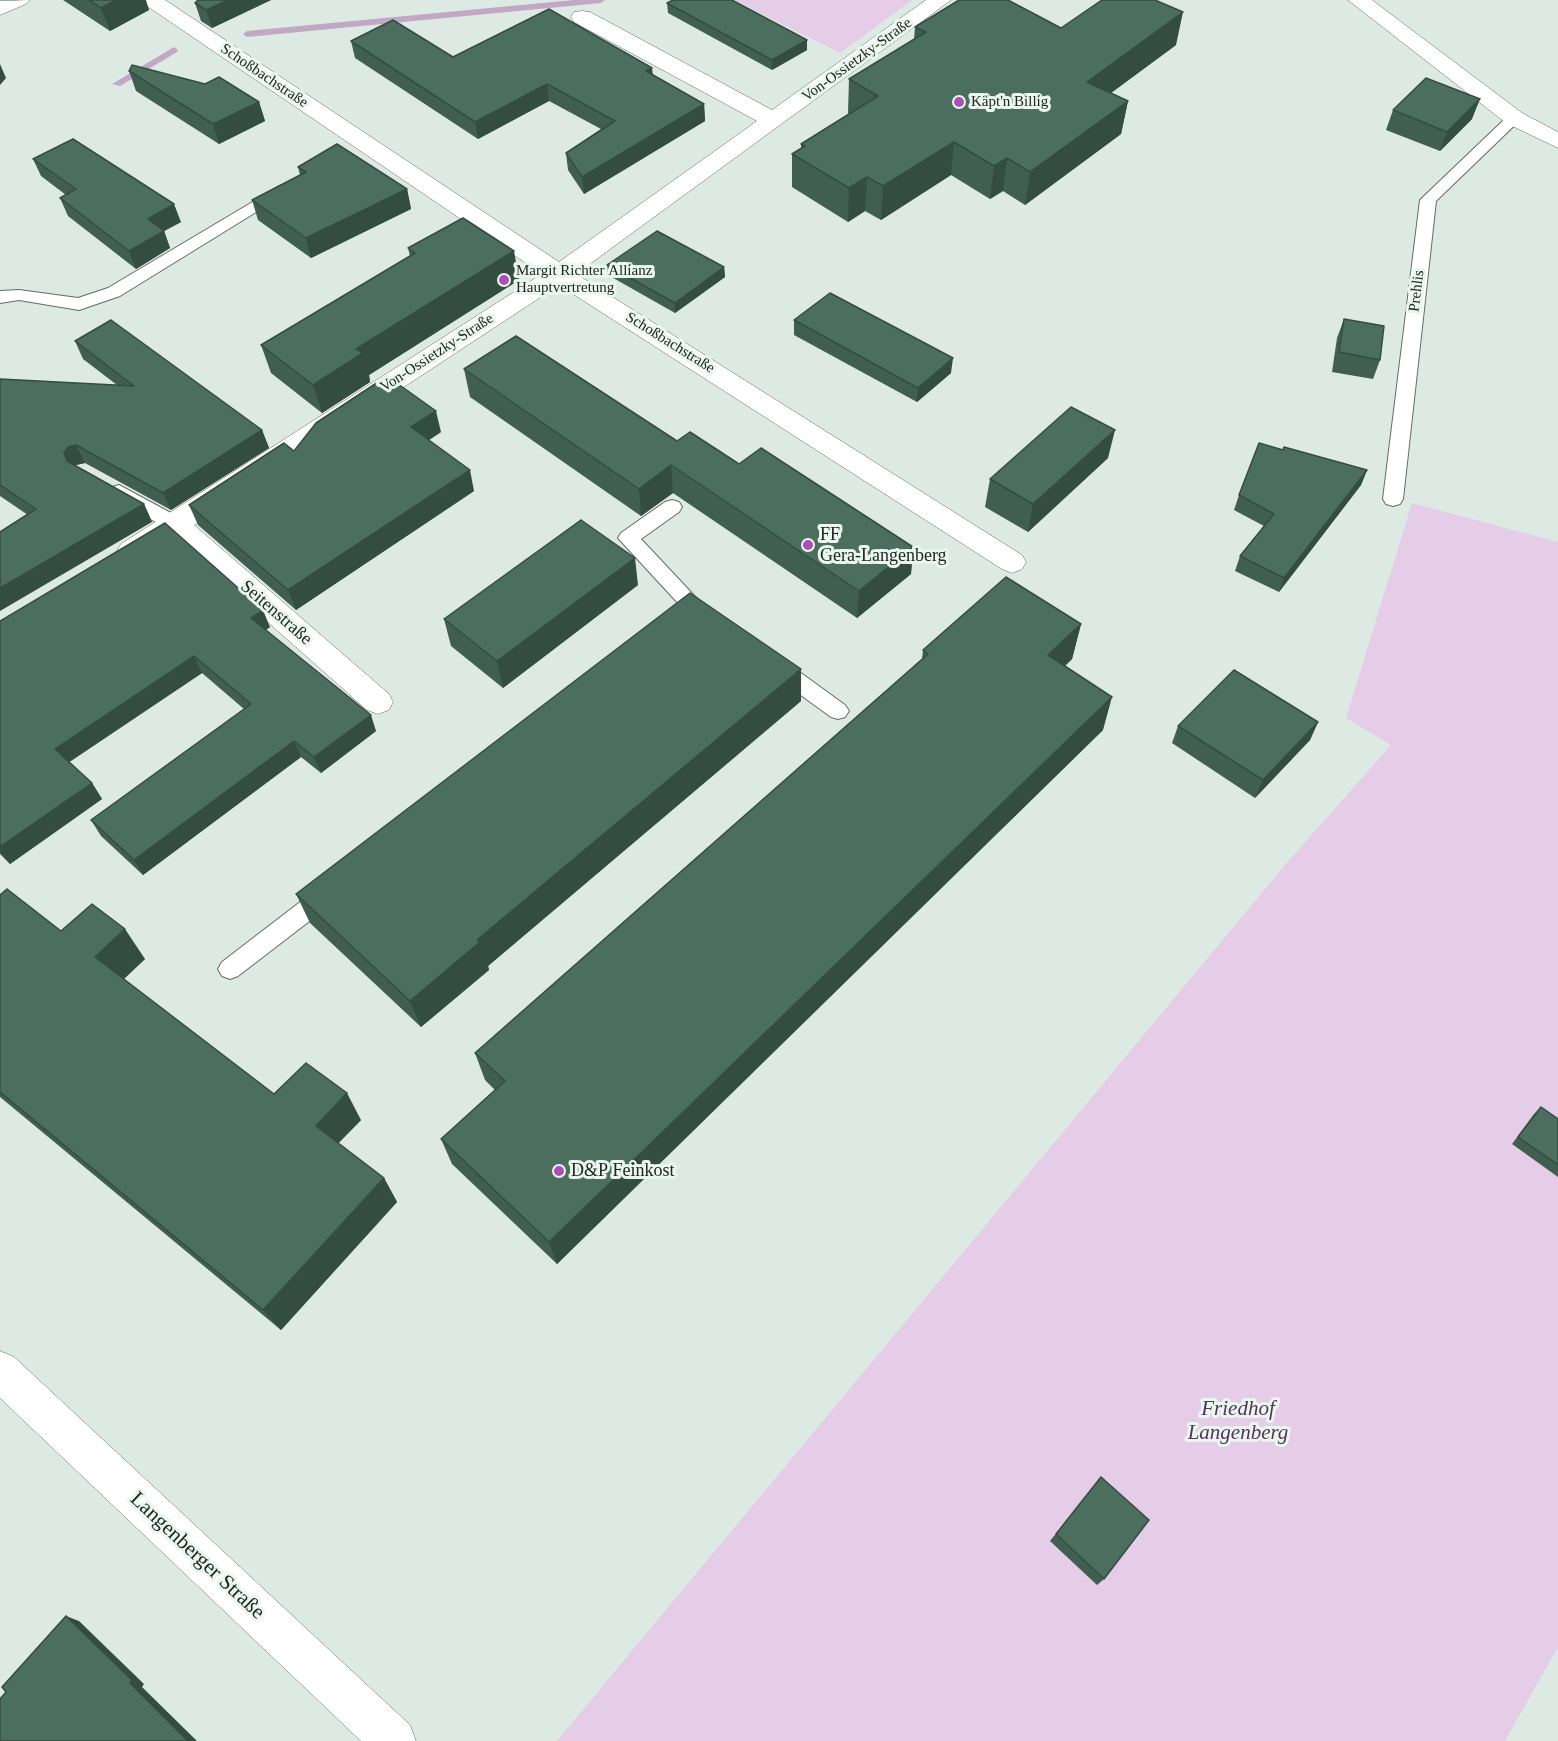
<!DOCTYPE html>
<meta charset="utf-8">
<style>
body{margin:0}
canvas{display:block;background:#dde9e3}
</style>
<canvas width="1558" height="1741"></canvas>
<script>
const ctx = document.querySelector('canvas').getContext('2d');
ctx.lineJoin = 'round';
function fillPath(path, color) { ctx.fillStyle = color; ctx.fill(path, 'evenodd'); }
const poly = rows => new Path2D(rows.map(r => 'M' + r).join(''));
function trace(path, color, width, dash) { ctx.strokeStyle = color; ctx.lineWidth = width; ctx.lineCap = dash ? 'butt' : 'round'; ctx.setLineDash(dash || []); ctx.stroke(path); }
function drawText(font, color, halo, rows, align = 'center') {
  ctx.font = font + ' "Times New Roman",serif'; ctx.lineWidth = 6; ctx.setLineDash([]); ctx.textBaseline = 'middle'; ctx.strokeStyle = halo; ctx.fillStyle = color; for (const [text, x, y, turn = 0] of rows) {
    ctx.save(); ctx.translate(x, y); ctx.rotate((+turn || 0) * Math.PI / 180); ctx.textAlign = isNaN(turn) ? turn : align; if (halo) ctx.strokeText(text, 0, 0); ctx.fillText(text, 0, 0); ctx.restore();
  }
}
fillPath(poly([
 [734,0,912,0,840,53],
 [1412,503,1558,542,1558,1647,1505,1741,557,1741,1285,865,1391,745,1346,718]
]), '#e5cce7');
fillPath(poly([
 [574,0,605,0,601,3,247,37,243,34,247,31,574,0],
 [174,47,178,50,177,52,120,86,112,84,174,47]
]), '#c1a8c3');
const lane = poly([
 [1514,113,1519,115,1522,118,1519,121,1436,201,1403,499,1400,504,1393,506,1386,504,1383,499,1420,200,1509,115,1514,113],
 [281,185,289,190,287,193,120,296,79,310,19,300,0,303,0,291,19,290,78,298,108,288,281,185],
 [119,485,182,519,185,524,182,529,175,531,168,529,112,497,110,492,112,487,119,485],
 [672,500,679,502,682,507,679,512,641,539,702,604,714,613,717,618,714,623,707,626,688,614,618,538,621,533,665,502,672,500],
 [776,658,783,660,845,705,849,711,845,717,838,719,831,717,769,672,766,666,769,660,776,658],
 [329,883,337,886,340,893,337,900,238,976,230,979,222,976,218,969,222,962,321,886,329,883]
]);
const street = poly([
 [30,0,26,4,0,15,0,1,30,0],
 [140,0,165,0,559,262,757,121,574,22,571,17,574,12,582,11,590,12,772,110,926,0,951,0,576,274,1022,555,1026,562,1022,569,1012,573,1002,569,559,285,194,525,389,694,393,702,389,710,378,714,367,710,173,538,141,558,131,561,121,558,117,551,121,544,542,274,144,4,140,0],
 [1348,0,1372,0,1522,113,1558,132,1558,148,1506,123,1348,0]
]);
const secondary = poly([
 [0,1351,14,1357,410,1725,416,1741,361,1741,0,1398,0,1351]
]);
trace(lane, '#626c67', 2);
trace(street, '#626c67', 1);
trace(secondary, '#626c67', 1);
fillPath(lane, '#fff');
fillPath(street, '#fff');
fillPath(secondary, '#fff');
fillPath(poly([
 [63,0,146,0,149,10,110,31],
 [198,0,271,0,212,28,201,21,195,3],
 [667,3,807,50,772,70,668,13],
 [915,27,1061,28,1176,45,1111,93,1128,101,1121,134,1025,205,1003,191,990,199,951,175,881,220,865,211,848,222,792,187,792,154,801,148,801,144,850,114,848,113,849,79,914,39],
 [351,41,453,57,653,75,704,104,705,121,584,194,568,170,566,153,601,129,549,101,478,139,355,58],
 [129,71,259,102,265,121,219,144,136,91],
 [1393,110,1472,119,1440,151,1386,130],
 [33,159,181,222,164,231,170,248,136,269,68,216,60,198,66,195,41,176],
 [298,167,407,189,411,209,311,258,258,220,252,200,300,175],
 [408,248,519,280,369,375,370,382,322,413,271,373,261,345,410,256],
 [607,265,724,267,725,277,675,313,608,275],
 [1344,319,1380,360,1373,379,1332,372,1337,338],
 [794,320,951,373,917,402,794,335],
 [75,341,262,430,269,448,171,510,85,463,76,465,76,466,144,504,152,522,28,515,0,496,0,379,117,385,83,359],
 [464,369,677,441,913,547,911,574,857,618,673,493,641,516,470,397],
 [441,432,429,440,474,491,296,610,198,525,189,505,294,451],
 [1283,450,1367,470,1361,485,1279,592,1235,571,1240,556,1264,526,1234,510,1239,495],
 [1108,458,1028,532,985,507,990,479],
 [638,585,503,688,451,646,444,619],
 [0,621,270,627,266,630,376,731,321,773,301,757,143,875,101,836,91,820,244,709,202,673,69,762,92,783,102,799,10,864,0,854],
 [1081,624,1072,659,1065,666,1103,730,557,1264,452,1164,441,1139,495,1090,485,1080,475,1053,922,659,923,650],
 [801,701,488,966,489,970,421,1027,310,923,296,894],
 [1318,722,1310,740,1255,798,1172,743,1178,726],
 [0,895,61,931,145,959,124,979,274,1094,361,1120,338,1143,384,1178,397,1202,281,1330,0,1097],
 [1541,1107,1558,1119,1558,1177,1512,1144,1534,1114],
 [1101,1477,1104,1579,1097,1585,1050,1541]
]), '#405f51');
fillPath(poly([
 [116,0,145,0,149,10,110,31,101,8],
 [228,0,271,0,212,28,206,10],
 [1183,12,1176,45,1081,115,1087,82],
 [807,40,807,50,772,70,772,60],
 [0,64,6,78,0,85],
 [652,68,654,85,646,71],
 [547,84,549,101,478,139,475,122],
 [1480,99,1472,119,1440,151,1447,132],
 [1128,101,1121,134,1025,205,1030,172],
 [259,102,265,121,219,144,213,124],
 [704,104,705,121,584,194,582,177],
 [954,142,951,175,881,220,883,186],
 [1007,158,1003,191,990,199,994,166],
 [867,177,865,211,848,222,849,188],
 [407,189,411,209,311,258,306,238],
 [174,204,181,222,164,231,170,248,136,269,129,251,148,219],
 [514,251,519,280,369,375,370,382,322,413,313,385,356,349],
 [724,267,725,277,675,313,675,303],
 [953,358,951,373,917,402,918,388],
 [436,411,441,432,417,448,411,427],
 [262,430,269,448,171,510,163,493],
 [1115,430,1108,458,1028,532,1033,504],
 [76,445,85,463,76,465,73,471,67,461,64,453,68,447],
 [671,465,673,493,641,516,639,489],
 [470,470,474,491,296,610,288,590],
 [1367,470,1361,485,1279,592,1284,578],
 [144,504,152,522,0,611,0,588],
 [913,547,911,574,857,618,859,591],
 [635,558,638,585,503,688,497,661],
 [263,610,270,627,258,635,251,618],
 [1081,624,1072,659,1040,689,1048,655],
 [194,656,202,673,65,765,55,749],
 [801,669,801,701,488,966,489,970,421,1027,410,1001,477,940],
 [1112,697,1103,730,557,1264,549,1242],
 [371,715,376,731,321,773,314,757],
 [1318,722,1310,740,1255,798,1263,780],
 [294,741,301,757,143,875,134,860],
 [92,783,102,799,10,864,0,851,0,847],
 [125,929,145,959,116,986,95,957],
 [347,1093,361,1120,331,1151,316,1126],
 [384,1178,397,1202,281,1330,263,1310],
 [66,1616,79,1621,144,1684,142,1687,197,1741,188,1741,130,1683]
]), '#344d42');
const building = poly([
 [89,0,116,0,101,8,89,0],
 [198,0,228,0,206,10,195,3,198,0],
 [673,0,732,0,807,40,772,60,667,3,673,0],
 [959,0,1008,0,1061,28,1102,0,1155,0,1183,12,1087,82,1128,101,1030,172,1007,158,994,166,954,142,883,186,867,177,849,188,792,154,805,146,801,144,878,96,849,79,926,32,915,27,959,0],
 [549,9,652,68,646,71,704,104,582,177,566,153,615,121,547,84,475,122,351,41,393,20,453,57,549,9],
 [132,65,205,84,219,77,259,102,213,124,129,71,132,65],
 [1426,78,1480,99,1447,132,1393,110,1426,78],
 [73,139,174,204,148,219,164,231,129,251,60,198,76,189,33,159,73,139],
 [337,144,407,189,306,238,252,200,306,172,298,167,337,144],
 [463,218,514,251,356,349,363,353,313,385,261,345,415,253,408,248,463,218],
 [657,231,724,267,675,303,607,265,657,231],
 [830,293,953,358,918,388,794,320,830,293],
 [1344,319,1384,326,1380,360,1339,352,1344,319],
 [111,320,262,430,163,493,76,445,68,447,64,453,67,461,144,504,0,588,0,532,36,509,0,485,0,379,134,386,75,341,111,320],
 [516,336,677,441,690,432,739,464,761,448,913,547,859,591,671,465,639,489,464,369,516,336],
 [387,376,436,411,411,427,470,470,288,590,189,505,284,443,294,451,316,423,387,376],
 [1071,407,1115,430,1033,504,990,479,1071,407],
 [1259,443,1283,450,1284,447,1367,470,1284,578,1240,556,1274,514,1239,495,1259,443],
 [581,520,635,558,497,661,444,619,581,520],
 [165,523,263,610,251,618,371,715,314,757,294,741,134,860,91,820,251,704,194,656,55,749,92,783,0,847,0,621,165,523],
 [1006,577,1081,624,1048,655,1112,697,549,1242,441,1139,505,1081,475,1053,928,654,923,650,1006,577],
 [690,593,801,669,477,940,480,942,410,1001,296,894,690,593],
 [1234,670,1318,722,1263,780,1178,726,1234,670],
 [7,889,61,931,92,904,125,929,95,957,274,1094,306,1063,347,1093,316,1126,384,1178,263,1310,0,1092,0,895,7,889],
 [1541,1107,1558,1119,1558,1165,1518,1137,1541,1107],
 [1101,1477,1149,1520,1104,1579,1056,1534,1101,1477],
 [66,1616,132,1680,130,1683,188,1741,0,1741,0,1699,6,1692,2,1687,66,1616]
]);
fillPath(building, '#4b6e5e');
trace(building, '#344d42', 1.5);
for (const [x, y, r, color] of [
 [959,102,6,"#ad4eb7"],
 [504,280,6,"#ad4eb7"],
 [808,545,6,"#ad4eb7"],
 [559,1171,6,"#ad4eb7"]
]) { const dot = new Path2D(); dot.arc(x, y, r, 0, 2 * Math.PI); ctx.fillStyle = color; ctx.fill(dot); trace(dot, '#eaf7f0', 2); }
drawText('15px', '#212523', '#eaf7f0', [
 ["Von-Ossietzky-Straße",857,60,-36],
 ["Schoßbachstraße",264,76,34],
 ["Prehlis",1417,291,-83],
 ["Schoßbachstraße",670,343,32],
 ["Von-Ossietzky-Straße",437,353,-33]
]);
drawText('15px', '#212523', '#eaf7f0', [
 ["Käpt'n Billig",971,102],
 ["Margit Richter Allianz",516,271],
 ["Hauptvertretung",516,288]
], 'left');
drawText('18px', '#212523', '#eaf7f0', [
 ["FF",820,535],
 ["Gera-Langenberg",820,556],
 ["D&P Feinkost",571,1171]
], 'left');
drawText('18px', '#212523', '#eaf7f0', [
 ["Seitenstraße",276,613,41]
]);
drawText('italic 21px', '#553359', '#eaf7f0', [
 ["Friedhof",1238,1409],
 ["Langenberg",1238,1433]
]);
drawText('21px', '#212523', '#eaf7f0', [
 ["Langenberger Straße",197,1556,43]
]);
</script>
